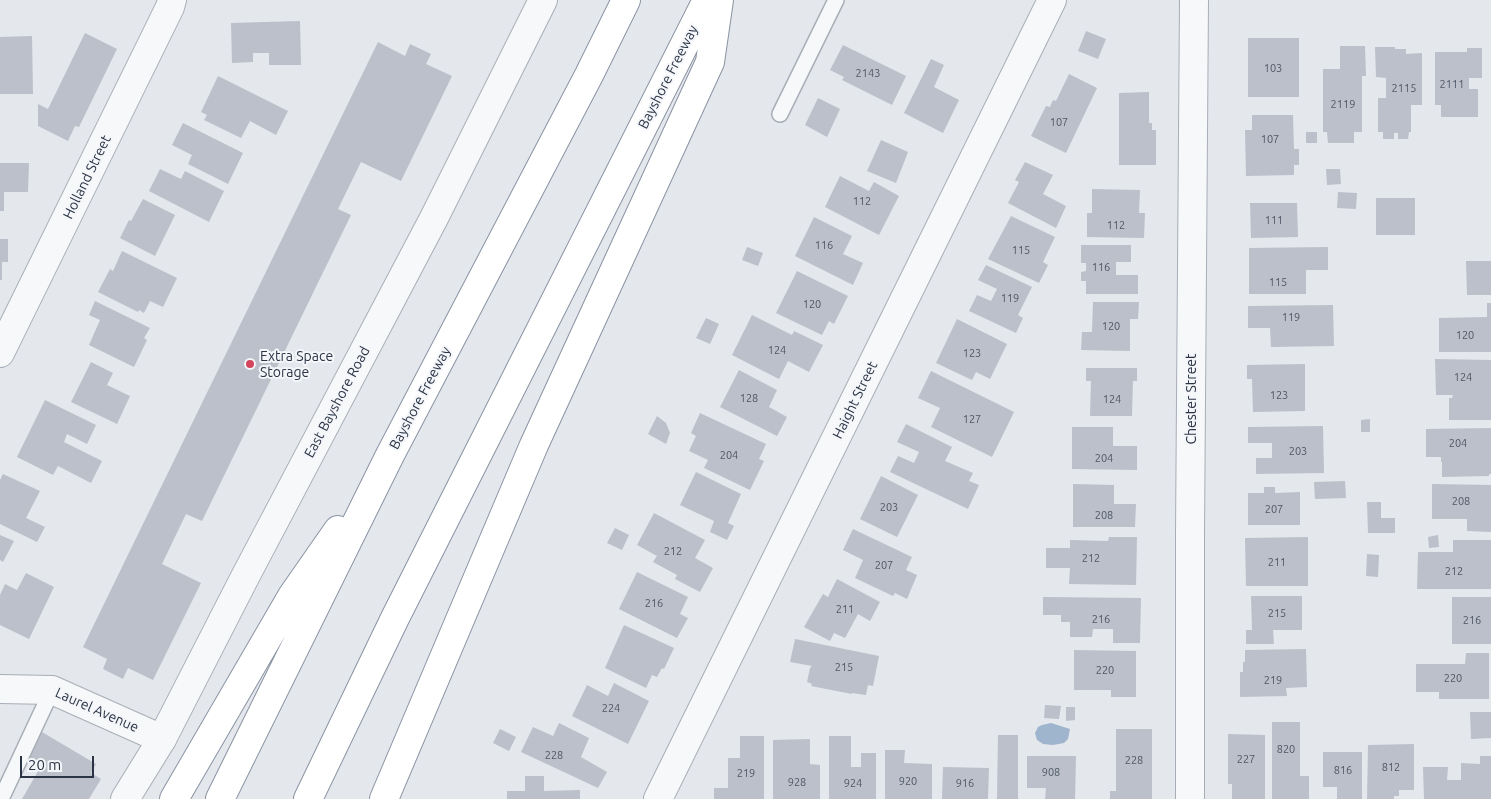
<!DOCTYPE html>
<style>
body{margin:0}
#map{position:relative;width:1491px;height:799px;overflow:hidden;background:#e4e7ec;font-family:Ubuntu,sans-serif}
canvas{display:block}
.scale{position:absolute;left:20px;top:756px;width:74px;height:22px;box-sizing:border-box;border:2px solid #2a3445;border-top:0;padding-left:6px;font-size:15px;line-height:18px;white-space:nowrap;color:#2a3445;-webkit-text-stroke:4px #f4f6f9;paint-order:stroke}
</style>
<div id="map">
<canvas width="1491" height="799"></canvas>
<div class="scale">20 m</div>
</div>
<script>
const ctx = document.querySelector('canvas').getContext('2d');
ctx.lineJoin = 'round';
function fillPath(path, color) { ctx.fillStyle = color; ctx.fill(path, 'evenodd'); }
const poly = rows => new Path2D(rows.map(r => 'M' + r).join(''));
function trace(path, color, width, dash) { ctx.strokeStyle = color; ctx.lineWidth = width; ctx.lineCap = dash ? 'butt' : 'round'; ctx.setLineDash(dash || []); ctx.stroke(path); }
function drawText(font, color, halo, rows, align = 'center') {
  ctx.font = font + ' Ubuntu,sans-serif'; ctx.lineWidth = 4; ctx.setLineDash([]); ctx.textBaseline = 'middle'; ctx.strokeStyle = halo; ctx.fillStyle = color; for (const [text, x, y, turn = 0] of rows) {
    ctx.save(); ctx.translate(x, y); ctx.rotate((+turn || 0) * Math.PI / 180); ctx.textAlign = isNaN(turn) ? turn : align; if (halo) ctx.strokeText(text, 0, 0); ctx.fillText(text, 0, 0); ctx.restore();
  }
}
fillPath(poly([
 [1051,723,1070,729,1068,739,1064,743,1053,745,1043,744,1037,740,1035,733,1038,727,1042,725]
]), '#9eb5cd');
fillPath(poly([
 [300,21,301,65,269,65,269,53,253,53,253,62,232,63,231,23],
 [1086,31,1106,39,1098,59,1078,51],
 [85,33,117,49,79,127,75,126,68,141,38,126,38,104,48,109],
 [32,36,33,94,0,94,0,37],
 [1248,38,1299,38,1299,97,1248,97],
 [378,42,405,56,410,44,431,54,426,64,452,76,401,181,361,162,338,209,351,215,202,521,186,514,162,564,201,583,153,680,128,668,123,679,103,669,107,659,83,647],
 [843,45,906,76,892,105,842,80,844,77,830,70],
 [1340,46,1365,46,1366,76,1362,76,1362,132,1354,132,1354,143,1328,143,1327,132,1323,132,1323,69,1340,69],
 [1375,47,1395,47,1395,49,1406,49,1406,54,1422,53,1422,105,1411,105,1411,132,1409,132,1408,139,1398,139,1398,133,1394,133,1394,139,1383,139,1383,132,1378,132,1378,98,1386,98,1386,78,1376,77],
 [1467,48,1482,48,1482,78,1469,78,1469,89,1478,89,1478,117,1441,117,1441,105,1435,105,1435,52,1467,52],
 [931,59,944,65,934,87,959,100,943,133,904,113],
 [1069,74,1097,88,1066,153,1031,136,1046,106,1050,107,1053,100,1056,101],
 [218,76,288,111,276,135,250,121,241,138,204,120,207,115,201,112],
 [1149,92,1149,123,1152,123,1152,130,1156,130,1156,165,1119,165,1119,93],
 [818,98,840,109,827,137,805,125],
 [1252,115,1293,115,1294,149,1299,149,1299,165,1294,165,1294,175,1246,176,1245,130,1252,130],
 [183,123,243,153,228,184,188,164,192,155,172,145],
 [1306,132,1317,132,1317,143,1306,143],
 [881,140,908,152,896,183,867,171],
 [1025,162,1053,175,1043,194,1066,206,1056,228,1008,203,1019,182,1015,180],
 [0,163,29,163,28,192,4,192,4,211,0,211],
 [160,169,181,179,185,171,224,191,209,222,149,191],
 [1326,169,1340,169,1341,184,1327,185],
 [840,176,869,191,874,182,899,196,879,235,825,207],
 [1092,189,1140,190,1139,213,1145,213,1144,238,1087,237,1087,213,1092,213],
 [1338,192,1357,193,1356,209,1337,208],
 [1376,198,1415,198,1415,235,1376,235],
 [143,199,175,215,155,256,120,238,129,220,131,221],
 [1250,203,1297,203,1298,237,1251,238],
 [1011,216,1055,237,1043,262,1048,265,1039,283,988,259],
 [814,217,852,236,843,254,863,263,853,285,795,256],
 [0,239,8,239,8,262,2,262,2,280,0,280],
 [1081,245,1131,245,1131,262,1116,262,1116,275,1138,275,1138,294,1086,294,1086,281,1081,281,1081,272,1086,271,1086,263,1081,263],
 [747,247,763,253,758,266,742,260],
 [1328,247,1328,270,1306,270,1306,294,1249,294,1249,248],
 [122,251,177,278,163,307,150,301,144,313,139,310,138,312,98,292,110,269,113,271],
 [1466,261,1491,261,1491,295,1467,295],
 [986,265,1032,287,1018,315,1023,318,1016,333,969,311,977,295,991,301,997,289,978,280],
 [797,271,848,296,834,324,829,321,822,335,776,313],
 [95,301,150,328,144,338,147,340,134,367,89,345,100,320,89,315],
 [1093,302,1139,302,1138,319,1130,319,1130,351,1081,350,1082,332,1092,332],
 [1487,303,1491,303,1491,352,1439,352,1439,318,1487,317],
 [1333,305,1334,346,1271,347,1270,328,1248,328,1248,306],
 [752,315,792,335,794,331,823,345,809,372,788,361,779,379,732,355],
 [706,318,719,324,710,344,696,338],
 [957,319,1007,344,990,379,976,372,972,380,936,363],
 [1435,359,1491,360,1491,420,1449,420,1449,398,1452,398,1453,395,1436,395],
 [91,362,113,373,107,385,130,396,117,424,71,402],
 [1305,364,1305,411,1253,412,1252,379,1247,379,1247,365],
 [1086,368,1137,368,1137,381,1133,381,1132,416,1090,416,1091,381,1086,381],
 [739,370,777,390,769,407,787,417,777,436,720,407],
 [931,371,1014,412,992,457,931,427,940,408,918,398],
 [45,400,96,425,87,444,67,434,64,442,102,461,91,483,58,466,53,475,17,457],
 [700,413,766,444,759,459,764,461,750,490,704,468,708,460,689,451,696,436,691,433],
 [657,416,666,423,670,433,666,444,648,434],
 [1370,419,1370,432,1361,432,1361,420],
 [906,424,952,447,945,461,973,473,969,481,979,485,968,509,890,472,898,456,914,463,919,452,897,442],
 [1323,426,1324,473,1256,474,1256,458,1272,458,1272,443,1248,443,1248,427],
 [1072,427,1113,427,1113,446,1137,446,1137,470,1072,469],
 [1491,428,1491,474,1489,474,1489,476,1442,477,1442,462,1441,462,1441,457,1426,457,1426,429],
 [696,472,741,494,728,523,734,526,727,540,710,532,714,521,680,505],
 [3,474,40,491,26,518,45,527,37,542,0,524,0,480],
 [881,476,918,495,897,537,860,519],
 [1345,481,1346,498,1315,499,1314,482],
 [1073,484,1114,485,1114,504,1136,504,1135,527,1073,527],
 [1432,484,1491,485,1491,532,1467,531,1467,519,1432,519],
 [1264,487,1275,487,1275,493,1300,492,1300,525,1248,525,1248,493,1264,493],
 [1367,502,1381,502,1381,518,1395,518,1395,533,1368,533],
 [654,513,705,540,695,558,713,568,700,592,675,579,677,575,653,562,657,556,637,545],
 [615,528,629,535,622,550,607,543],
 [853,529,912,557,906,570,917,575,907,599,895,593,893,596,855,578,863,560,843,550],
 [0,535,14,541,3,562,0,560],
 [1438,535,1439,547,1429,548,1428,537],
 [1109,537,1137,537,1136,585,1069,584,1070,568,1046,568,1046,548,1070,548,1070,540,1108,541],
 [1308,537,1308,586,1246,586,1245,538],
 [1453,540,1491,540,1491,589,1417,589,1418,552,1453,552],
 [1367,554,1379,555,1378,577,1366,576],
 [637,572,688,597,680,614,688,618,677,638,619,609],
 [26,573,54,587,29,639,0,625,0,595,5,584,17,590],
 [837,579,880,602,870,621,858,614,845,638,834,633,830,641,804,627,823,594,828,597],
 [1251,596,1302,596,1302,630,1273,630,1274,644,1246,644,1246,630,1252,630],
 [1043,597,1141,598,1140,643,1113,643,1113,629,1093,629,1092,637,1070,637,1070,622,1061,622,1061,615,1043,615],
 [1452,597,1491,597,1491,644,1452,644],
 [624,625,674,648,664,669,662,668,657,677,652,675,646,688,605,668],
 [795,639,879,656,873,686,868,685,866,695,852,693,852,694,811,686,812,684,807,682,810,668,812,666,790,662],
 [1306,649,1307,687,1286,688,1287,696,1240,697,1240,672,1243,672,1243,662,1245,662,1245,650],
 [1074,650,1136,651,1136,697,1111,697,1111,690,1074,690],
 [1466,653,1489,653,1489,699,1439,699,1439,692,1416,692,1416,664,1465,664],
 [614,683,649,701,628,744,572,716,587,685,608,696],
 [1045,705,1061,706,1059,719,1044,718],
 [1066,707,1075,707,1075,720,1066,721],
 [1470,712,1491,712,1491,738,1471,739],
 [1272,722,1300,722,1300,776,1309,776,1309,799,1272,799],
 [559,723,589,738,581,757,607,772,598,788,521,752,533,727,553,736],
 [500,729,516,737,509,751,493,743],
 [1116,729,1152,729,1152,799,1110,799,1110,791,1116,791],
 [42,732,96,764,91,773,101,779,89,799,22,799,41,766,26,757],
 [1228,734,1265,735,1265,799,1232,799,1232,784,1228,784],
 [998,735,1018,735,1018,799,997,799],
 [740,736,764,736,764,799,714,799,714,788,728,788,728,758,740,758],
 [829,736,851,736,851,767,861,767,861,753,876,753,876,799,829,799],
 [810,739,810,764,820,765,820,799,773,799,773,740],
 [1414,744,1414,790,1399,790,1399,796,1394,796,1394,799,1367,799,1368,745],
 [885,750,905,750,904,763,932,764,932,799,885,799],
 [1323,752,1362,752,1362,799,1337,799,1337,787,1323,787],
 [1027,756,1076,756,1075,799,1045,799,1046,788,1027,788],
 [1480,756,1491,756,1491,799,1424,799,1423,767,1448,767,1447,780,1461,780,1461,763,1480,764],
 [943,767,989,768,988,799,942,799],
 [525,776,544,776,544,791,580,790,580,799,507,799,507,791,525,791]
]), '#bbc0ca');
const service = poly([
 [780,114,836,0],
 [1,799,52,690]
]);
const minor = poly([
 [0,353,170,7,172,0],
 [0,689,52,690,162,739],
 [658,799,1052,0],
 [1190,799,1190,533,1194,0]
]);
const tertiary = poly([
 [125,799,162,739,245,577,434,218,543,0]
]);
const motorway = poly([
 [174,799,292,596,338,530],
 [220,799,390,455,589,75,626,0],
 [308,799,395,618,707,0],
 [384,799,534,445,710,62,719,0]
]);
trace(service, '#a8aeb7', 18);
trace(minor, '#a8aeb7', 30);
trace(tertiary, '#a8aeb7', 30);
trace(motorway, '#8a94a3', 30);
trace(service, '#f7f8fa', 15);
trace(minor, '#f7f8fa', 28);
trace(tertiary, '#f7f8fa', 28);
trace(motorway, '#fff', 28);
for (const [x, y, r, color] of [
 [250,364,5,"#d3465c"]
]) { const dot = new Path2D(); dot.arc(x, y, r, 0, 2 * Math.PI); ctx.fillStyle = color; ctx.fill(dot); trace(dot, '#f4f6f9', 2); }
drawText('11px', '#4e5766', null, [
 ["103",1273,68],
 ["2143",868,73],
 ["2111",1452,84],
 ["2115",1404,88],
 ["2119",1343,104],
 ["107",1059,122],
 ["107",1270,139],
 ["112",862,201],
 ["111",1274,220],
 ["112",1116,225],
 ["116",824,245],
 ["115",1021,250],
 ["116",1101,267],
 ["115",1278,282],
 ["119",1010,298],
 ["120",812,304],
 ["119",1291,317],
 ["120",1111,326],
 ["120",1465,335],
 ["124",777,350],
 ["123",972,353],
 ["124",1463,377],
 ["123",1279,395],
 ["128",749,398],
 ["124",1112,399],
 ["127",972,419],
 ["204",1458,443],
 ["203",1298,451],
 ["204",729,455],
 ["204",1104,458],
 ["208",1461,501],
 ["203",889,507],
 ["207",1274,509],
 ["208",1104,515],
 ["212",673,551],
 ["212",1091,558],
 ["211",1277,562],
 ["207",884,565],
 ["212",1454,571],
 ["216",654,603],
 ["211",845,609],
 ["215",1277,613],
 ["216",1101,619],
 ["216",1472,620],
 ["215",844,667],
 ["220",1105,670],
 ["220",1453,678],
 ["219",1273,680],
 ["224",611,708],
 ["820",1286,749],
 ["228",554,755],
 ["227",1246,759],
 ["228",1134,760],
 ["812",1391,767],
 ["816",1343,770],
 ["908",1051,772],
 ["219",746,773],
 ["920",908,781],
 ["928",797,782],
 ["924",853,783],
 ["916",965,783]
]);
drawText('14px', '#2a3445', '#f4f6f9', [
 ["Bayshore Freeway",668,77,-63],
 ["Holland Street",87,177,-64],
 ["Bayshore Freeway",420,398,-62],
 ["Chester Street",1191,399,-90],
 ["Haight Street",855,400,-64],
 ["East Bayshore Road",337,402,-62],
 ["Laurel Avenue",97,710,24]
]);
drawText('14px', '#2a3445', '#f4f6f9', [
 ["Extra Space",260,356],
 ["Storage",260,372]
], 'left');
</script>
